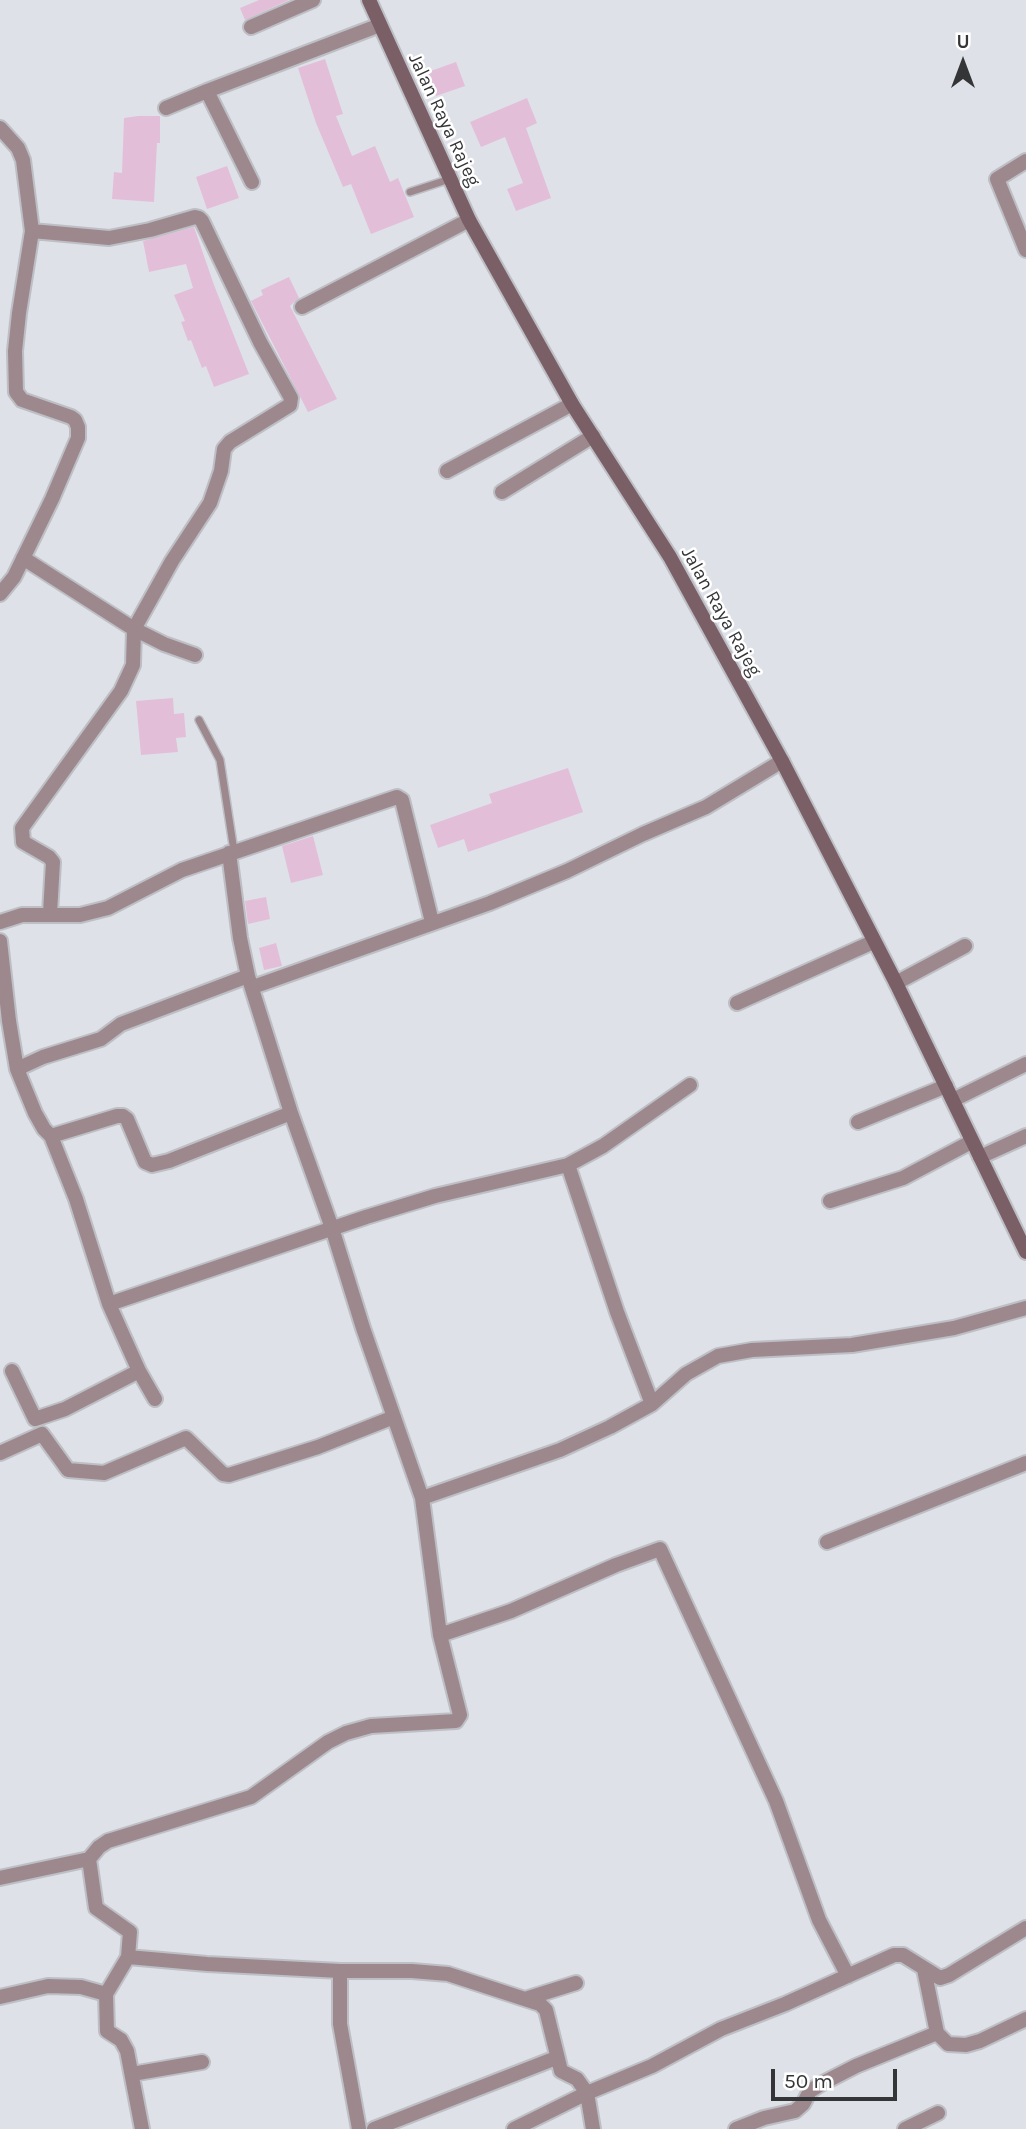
<!DOCTYPE html>
<style>
body{margin:0}
#map{position:relative;width:1026px;height:2129px;overflow:hidden;background:#dfe1e8;font-family:Karla,sans-serif}
canvas{display:block}
.north{position:absolute;left:928px;top:28px;width:70px;height:70px;-webkit-text-stroke:5px #fff;paint-order:stroke;rotate:0deg;font-size:19px;font-weight:700;line-height:28px;text-align:center;color:#343537}
.north::after{content:'';display:block;margin:auto;width:24px;height:32px;background:#343537;clip-path:polygon(50% 0,100% 100%,50% 72%,0 100%)}
.scale{position:absolute;left:771px;top:2069px;width:126px;height:32px;box-sizing:border-box;border:4px solid #343537;border-top:0;padding-left:9px;font-size:21px;line-height:24px;white-space:nowrap;color:#343537;-webkit-text-stroke:5px #fff;paint-order:stroke}
</style>
<div id="map">
<canvas width="1026" height="2129"></canvas>
<div class="north">U</div>
<div class="scale">50 m</div>
</div>
<script>
const ctx = document.querySelector('canvas').getContext('2d');
ctx.lineJoin = 'round';
function fillPath(path, color) { ctx.fillStyle = color; ctx.fill(path, 'evenodd'); }
const poly = rows => new Path2D(rows.map(r => 'M' + r).join(''));
function trace(path, color, width, dash) { ctx.strokeStyle = color; ctx.lineWidth = width; ctx.lineCap = dash ? 'butt' : 'round'; ctx.setLineDash(dash || []); ctx.stroke(path); }
function drawText(font, color, halo, rows, align = 'center') {
  ctx.font = font + ' Karla,sans-serif'; ctx.lineWidth = 5; ctx.setLineDash([]); ctx.textBaseline = 'middle'; ctx.strokeStyle = halo; ctx.fillStyle = color; for (const [text, x, y, turn = 0] of rows) {
    ctx.save(); ctx.translate(x, y); ctx.rotate((+turn || 0) * Math.PI / 180); ctx.textAlign = isNaN(turn) ? turn : align; if (halo) ctx.strokeText(text, 0, 0); ctx.fillText(text, 0, 0); ctx.restore();
  }
}
fillPath(poly([
 [259,0,289,0,245,20,240,8],
 [325,59,343,114,336,116,352,156,375,146,390,182,398,178,414,217,371,234,351,184,343,187,316,123,298,68],
 [456,62,465,86,436,96,428,72],
 [527,98,537,123,526,128,551,198,516,211,507,189,523,183,505,137,481,147,470,122],
 [138,116,160,116,160,143,157,143,154,202,112,199,114,172,122,173,124,118],
 [227,166,239,198,207,209,196,177],
 [194,227,214,285,249,374,214,387,206,366,202,368,191,340,188,341,181,322,185,321,174,295,193,288,186,264,149,272,143,241],
 [289,277,299,298,290,306,337,399,308,412,251,301,263,295,261,290],
 [173,698,174,714,184,713,186,737,176,738,178,752,141,755,136,701],
 [568,768,583,812,468,852,464,839,438,848,430,825,492,803,489,794],
 [313,836,323,875,291,883,282,846],
 [266,897,270,919,248,924,245,901],
 [276,943,282,966,264,970,259,948]
]), '#e3bed9');
const lane = poly([
 [410,192,450,179],
 [199,720,220,760,234,851]
]);
const street = poly([
 [251,27,313,0],
 [166,108,207,91],
 [0,128,18,148,23,160,32,231,19,313,15,351,16,392,22,400,71,417,75,420,78,427,78,438,52,499,14,577,0,594],
 [1026,161,997,179,1026,250],
 [252,182,207,91,380,25],
 [32,231,109,238,150,230,195,217,199,218,202,221,260,342,291,398,290,405,230,442,224,449,221,471,210,503,172,561,134,629,164,644,195,655],
 [302,307,469,220],
 [447,471,572,404],
 [502,492,593,436],
 [23,558,134,629,133,665,121,691,22,828,23,842,49,857,53,862,50,913],
 [229,853,240,938,248,976,291,1113,332,1228,363,1328,422,1498,440,1635,460,1715,456,1721,371,1726,346,1733,328,1742,251,1797,108,1841,99,1847,89,1859,96,1908,130,1932,128,1957,207,1964,340,1971,412,1971,448,1974,540,2004,546,2010,561,2071,577,2079,587,2093,652,2066,721,2029,785,2004,894,1955,903,1955,940,1978,949,1975,1026,1928],
 [0,922,22,915,80,915,108,908,182,870,397,797,402,800,432,922],
 [0,941,9,1021,17,1069],
 [248,976,121,1024,101,1039,43,1057,17,1069,35,1113,44,1129,51,1136,76,1199,109,1304,366,1217,435,1196,568,1165,603,1146,690,1085],
 [896,983,965,946],
 [253,987,490,903,567,871,643,834,706,807,782,761],
 [737,1003,873,942],
 [953,1100,1026,1064],
 [858,1122,946,1086],
 [51,1136,117,1116,123,1116,127,1119,145,1162,152,1165,169,1161,291,1113],
 [980,1157,1026,1136],
 [568,1165,617,1312,652,1404],
 [830,1201,903,1178,971,1142],
 [12,1371,35,1419,65,1409,139,1371,109,1304],
 [139,1371,155,1399],
 [0,1453,42,1434,68,1470,104,1473,186,1438,223,1474,229,1475,318,1447,394,1417],
 [422,1498,560,1450,610,1427,652,1404,686,1374,718,1356,752,1350,852,1345,954,1328,1026,1308],
 [827,1542,1026,1463],
 [440,1635,511,1611,616,1565,660,1549,776,1801,819,1920,848,1976],
 [0,1878,89,1859],
 [924,1969,937,2033,948,2044,966,2045,980,2041,1026,2019],
 [340,1971,340,2024,359,2129],
 [106,1994,107,2031,121,2040,127,2051,142,2129],
 [0,1997,48,1986,81,1987,106,1994,128,1957],
 [525,1999,576,1983],
 [132,2074,202,2062],
 [374,2129,556,2058],
 [514,2129,587,2093,593,2129],
 [736,2129,764,2118,795,2111,803,2104,810,2091,821,2084,856,2066,937,2033],
 [905,2129,938,2113]
]);
const secondary = poly([
 [369,0,469,220,572,404,670,557,782,761,896,983,1026,1252]
]);
trace(lane, '#bdbfc5', 10);
trace(street, '#bdbfc5', 18);
trace(secondary, '#bdbfc5', 18);
trace(lane, '#9d898d', 7);
trace(street, '#9d898d', 14);
trace(secondary, '#7b5f66', 14);
drawText('19px', '#343537', '#fff', [
 ["Jalan Raya Rajeg",444,120,65],
 ["Jalan Raya Rajeg",721,612,61]
]);
</script>
